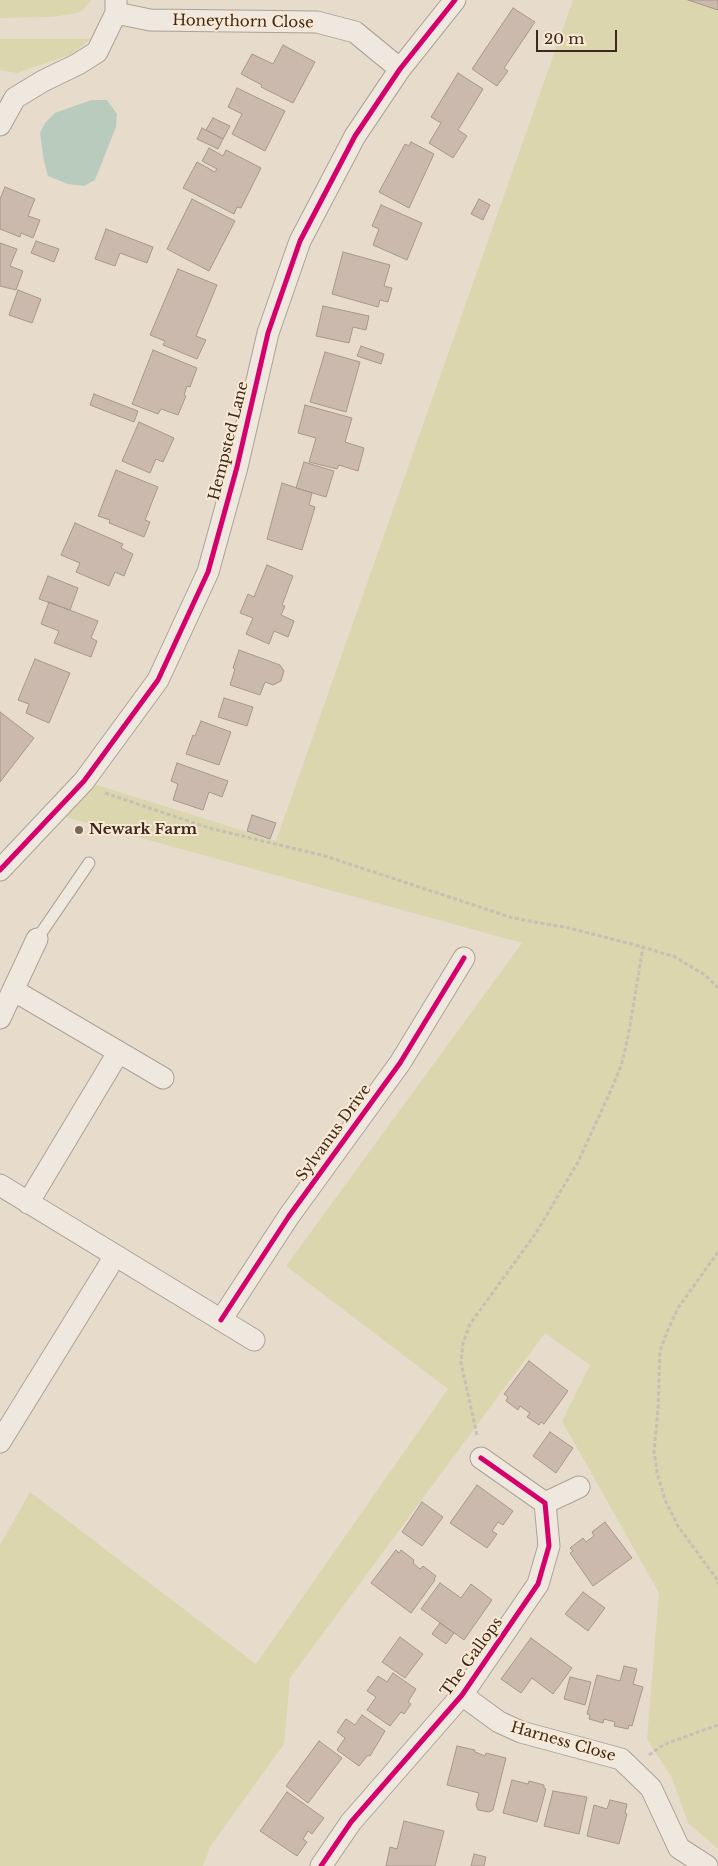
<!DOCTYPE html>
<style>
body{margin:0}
#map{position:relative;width:718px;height:1866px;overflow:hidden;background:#e7dccc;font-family:"Libre Baskerville",serif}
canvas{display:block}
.scale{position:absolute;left:536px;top:30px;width:81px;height:22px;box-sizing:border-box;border:2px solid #3c281c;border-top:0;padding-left:6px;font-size:15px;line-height:18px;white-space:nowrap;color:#3c281c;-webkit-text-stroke:4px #f9e8d2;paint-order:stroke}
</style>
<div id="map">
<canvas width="718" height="1866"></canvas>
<div class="scale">20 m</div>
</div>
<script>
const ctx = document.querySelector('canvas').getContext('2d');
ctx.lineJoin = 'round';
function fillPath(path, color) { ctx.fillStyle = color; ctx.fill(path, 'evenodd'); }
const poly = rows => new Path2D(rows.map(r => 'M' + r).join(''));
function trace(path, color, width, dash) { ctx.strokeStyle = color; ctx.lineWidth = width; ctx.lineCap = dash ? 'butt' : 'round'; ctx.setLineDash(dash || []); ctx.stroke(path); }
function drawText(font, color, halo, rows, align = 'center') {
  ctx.font = font + ' "Libre Baskerville",serif'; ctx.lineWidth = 4; ctx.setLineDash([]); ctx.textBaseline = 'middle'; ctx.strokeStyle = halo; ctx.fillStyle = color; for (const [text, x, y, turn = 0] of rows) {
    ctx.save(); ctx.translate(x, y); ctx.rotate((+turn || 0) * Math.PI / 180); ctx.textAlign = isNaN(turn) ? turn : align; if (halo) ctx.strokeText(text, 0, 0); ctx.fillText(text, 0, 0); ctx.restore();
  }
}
fillPath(poly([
 [0,0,91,0,84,9,78,13,51,17,0,18],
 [573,0,718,0,718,1849,688,1823,672,1778,647,1739,659,1593,562,1421,590,1365,545,1333,290,1678,284,1744,210,1847,203,1866,0,1866,0,1545,30,1492,256,1664,448,1389,286,1266,522,943,54,814,84,781,276,841],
 [0,39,91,39,72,54,17,73,0,70]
]), '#dbd6ad');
fillPath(poly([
 [91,100,107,100,117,114,116,127,95,180,84,186,68,184,48,176,44,161,40,133,45,123,55,113]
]), '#b8cbbd');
const building = poly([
 [688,0,718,0,718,10,688,0],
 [513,8,535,22,504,68,508,71,497,86,472,69,513,8],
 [283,45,315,62,293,103,261,87,262,85,241,74,252,54,273,64,283,45],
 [458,73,483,89,458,130,467,136,453,158,429,143,441,123,431,117,458,73],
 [237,88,285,111,265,151,232,134,242,114,228,107,237,88],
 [213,118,230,126,223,139,206,130,213,118],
 [202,128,223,139,218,149,197,139,202,128],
 [411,142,434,154,409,208,379,192,405,144,409,146,411,142],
 [209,148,223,156,226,150,261,168,241,208,237,207,234,214,183,188,197,162,215,172,217,169,202,161,209,148],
 [5,187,35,199,28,216,40,220,33,238,21,233,20,237,0,229,0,199,5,187],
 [192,199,235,221,209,271,167,249,192,199],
 [479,199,490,205,483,220,471,214,479,199],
 [381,205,422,223,407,260,373,245,379,229,372,226,381,205],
 [106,229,153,247,147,263,120,253,115,266,95,259,106,229],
 [36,241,59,249,54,262,31,253,36,241],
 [0,243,17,249,10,266,23,271,16,290,0,286,0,243],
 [343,252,390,265,384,286,392,288,388,302,380,300,378,307,332,294,343,252],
 [178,269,217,285,196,336,206,340,197,359,163,345,165,341,150,335,178,269],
 [18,290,41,299,32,323,9,315,18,290],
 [323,306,369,316,366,330,353,327,349,343,316,336,323,306],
 [361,346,384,354,381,364,357,356,361,346],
 [153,350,197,368,190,387,187,386,184,395,186,396,178,415,161,409,158,414,132,404,153,350],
 [325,352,360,362,346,412,310,402,325,352],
 [94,394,138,411,134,422,90,405,94,394],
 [305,405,352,418,345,442,364,448,358,471,339,465,337,469,309,462,316,438,298,433,305,405],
 [139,422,174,438,163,462,156,459,150,473,122,461,139,422],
 [304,462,334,471,326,497,296,488,304,462],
 [116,470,158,487,145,520,150,522,144,537,109,523,110,520,98,516,116,470],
 [282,483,312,493,309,505,315,507,302,550,267,539,282,483],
 [75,523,123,544,121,548,133,554,124,576,115,572,109,586,76,572,80,563,61,555,75,523],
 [267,565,293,576,282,605,285,606,281,615,294,621,288,637,274,631,269,644,246,634,253,618,240,613,248,594,254,597,267,565],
 [48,576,78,588,70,610,39,599,48,576],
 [49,602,98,621,91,638,97,641,91,657,54,643,59,631,41,624,49,602],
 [239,650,280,665,284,671,281,681,273,685,265,682,260,695,230,685,235,669,233,668,239,650],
 [35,659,70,673,49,723,26,713,29,704,18,700,35,659],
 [224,698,253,707,247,726,218,717,224,698],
 [0,712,34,738,0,782,0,712],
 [201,721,231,732,219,765,186,754,193,735,195,736,201,721],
 [177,763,228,781,222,797,209,792,203,810,173,800,178,784,171,781,177,763],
 [252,815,276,823,270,839,247,831,252,815],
 [529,1361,568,1391,544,1424,541,1422,539,1425,527,1417,530,1413,520,1406,518,1410,506,1401,508,1397,504,1394,529,1361],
 [550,1432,573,1448,556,1473,533,1456,550,1432],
 [477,1485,513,1511,503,1525,498,1522,492,1531,497,1534,487,1548,450,1523,477,1485],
 [422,1502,443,1517,422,1546,402,1532,422,1502],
 [605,1522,632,1558,593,1586,570,1553,573,1551,570,1548,583,1538,586,1542,594,1536,592,1532,605,1522],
 [396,1550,399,1553,401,1550,414,1560,413,1563,420,1569,423,1566,436,1576,434,1579,435,1580,411,1613,371,1583,396,1550],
 [440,1583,461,1598,471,1584,492,1600,464,1640,421,1609,440,1583],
 [583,1592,605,1608,588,1631,565,1614,583,1592],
 [440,1623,454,1633,446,1644,432,1634,440,1623],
 [400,1637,423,1654,405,1678,382,1662,400,1637],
 [531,1638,572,1668,553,1694,532,1678,521,1693,501,1679,531,1638],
 [624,1666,637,1669,633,1684,643,1687,632,1726,629,1725,628,1729,614,1726,615,1722,604,1719,603,1723,589,1719,590,1715,587,1714,597,1675,620,1681,624,1666],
 [393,1673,416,1689,408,1702,411,1704,404,1714,401,1712,390,1726,367,1710,376,1697,367,1691,378,1676,387,1682,393,1673],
 [570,1677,591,1682,585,1705,564,1699,570,1677],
 [362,1715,385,1731,370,1756,368,1755,359,1766,337,1750,345,1738,337,1732,346,1719,355,1725,362,1715],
 [319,1741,342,1758,308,1803,286,1786,319,1741],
 [457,1746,475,1750,475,1752,485,1756,486,1753,506,1758,493,1810,489,1812,478,1810,476,1805,479,1793,447,1785,457,1746],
 [512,1780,528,1784,529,1781,544,1785,544,1788,546,1789,537,1822,503,1813,512,1780],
 [553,1791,587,1797,579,1834,544,1826,553,1791],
 [287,1792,324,1818,312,1834,308,1831,303,1839,307,1842,297,1856,260,1831,287,1792],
 [610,1800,627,1804,625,1813,627,1814,619,1844,587,1836,594,1805,607,1809,610,1800],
 [404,1821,444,1831,435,1866,386,1866,390,1847,397,1849,404,1821],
 [474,1854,486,1857,484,1866,471,1866,474,1854]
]);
fillPath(building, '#ccb9ad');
trace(building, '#a7978b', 1);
const lane = poly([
 [37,939,89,863]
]);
const street = poly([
 [116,0,116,13,150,20,317,22,355,32,400,69],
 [0,125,15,98,43,81,78,64,97,52,116,13],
 [0,870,84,781,158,680,208,572,237,467,268,333,300,241,355,136,400,69,455,0],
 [13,990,163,1078],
 [0,1018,37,939],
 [0,1185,254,1340],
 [28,1203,118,1053],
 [221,1320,289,1216,400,1063,464,958],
 [0,1442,115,1256],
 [545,1503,579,1487],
 [462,1695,499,1722,521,1732,621,1759,651,1788,679,1848,707,1866],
 [321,1866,351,1822,462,1695,538,1584,549,1546,545,1503,481,1458]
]);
trace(lane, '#aca196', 13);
trace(street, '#aca196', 23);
trace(poly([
 [105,793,209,828,325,856,513,918,569,928,643,947,675,957,705,975,718,988],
 [718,1252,678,1308,667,1332,660,1351,658,1410,654,1451,657,1473,665,1500,678,1526,716,1578,718,1584],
 [477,1435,461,1363,463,1343,470,1324,536,1233,578,1162,611,1090,621,1066,628,1037,643,947],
 [649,1755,665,1744,718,1725]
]), '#c7beb6', 3, [4, 2.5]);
trace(lane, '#eee8df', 11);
trace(street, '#eee8df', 21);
trace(poly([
 [0,870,84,781,158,680,208,572,237,467,268,333,300,241,355,136,400,69,455,0],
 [221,1320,289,1216,400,1063,464,958],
 [321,1866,351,1822,462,1695,538,1584,549,1546,545,1503,481,1458]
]), '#d6006c', 5);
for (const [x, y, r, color] of [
 [79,830,5,"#78675a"]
]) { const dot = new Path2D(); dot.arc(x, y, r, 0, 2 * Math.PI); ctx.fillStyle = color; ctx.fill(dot); trace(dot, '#f9e8d2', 2); }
drawText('15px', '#3c281c', '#f9e8d2', [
 ["Honeythorn Close",243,22,1],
 ["Hempsted Lane",229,441,-76],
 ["Sylvanus Drive",334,1133,-54],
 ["The Gallops",472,1657,-54],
 ["Harness Close",563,1742,16]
]);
drawText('bold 15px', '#3c281c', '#f9e8d2', [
 ["Newark Farm",89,830]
], 'left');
</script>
